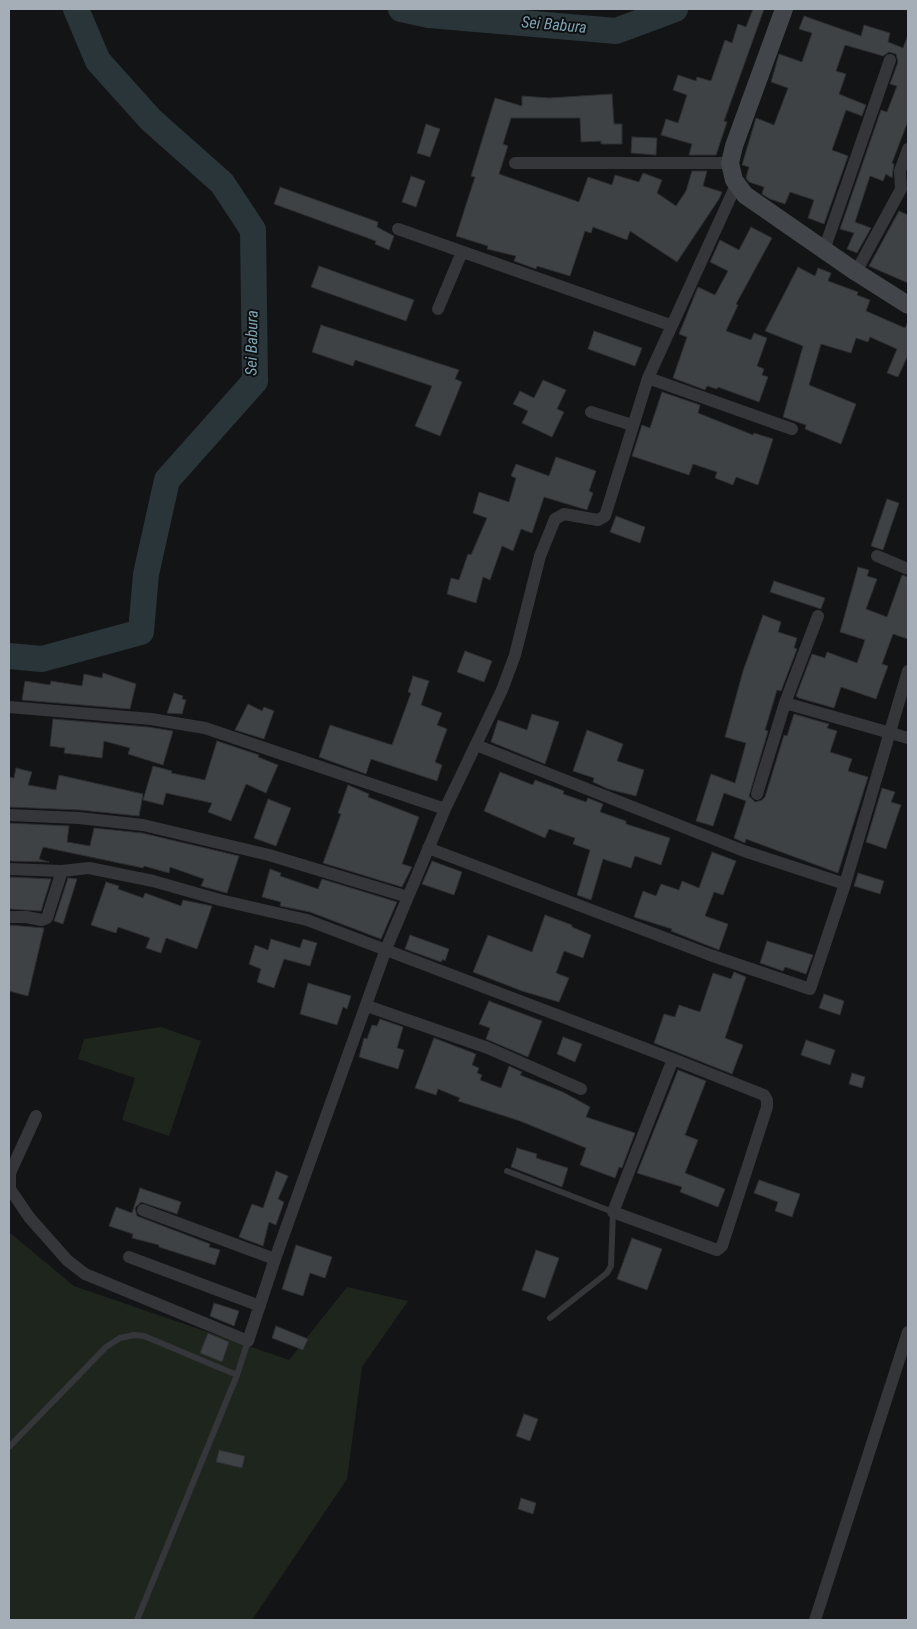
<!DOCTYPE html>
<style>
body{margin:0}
#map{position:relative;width:917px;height:1629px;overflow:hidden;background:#131415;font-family:"Roboto Condensed",sans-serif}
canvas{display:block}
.frame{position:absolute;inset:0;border:10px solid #a5adb6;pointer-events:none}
</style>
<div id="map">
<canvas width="917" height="1629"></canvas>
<div class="frame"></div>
</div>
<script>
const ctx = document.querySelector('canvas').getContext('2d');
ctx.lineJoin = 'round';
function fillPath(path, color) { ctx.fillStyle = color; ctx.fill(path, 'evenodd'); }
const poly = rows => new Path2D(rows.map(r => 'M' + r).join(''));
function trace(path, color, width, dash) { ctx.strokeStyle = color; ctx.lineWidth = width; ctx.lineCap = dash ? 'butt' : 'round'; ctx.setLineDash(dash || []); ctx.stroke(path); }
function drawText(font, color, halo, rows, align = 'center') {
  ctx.font = font + ' "Roboto Condensed",sans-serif'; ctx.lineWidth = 4; ctx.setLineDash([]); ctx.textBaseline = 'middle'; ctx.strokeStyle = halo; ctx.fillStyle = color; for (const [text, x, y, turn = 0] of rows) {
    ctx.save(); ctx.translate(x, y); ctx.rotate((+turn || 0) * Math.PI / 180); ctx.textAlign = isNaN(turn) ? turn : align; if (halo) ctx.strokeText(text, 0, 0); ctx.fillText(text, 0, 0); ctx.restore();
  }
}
fillPath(poly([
 [161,1027,201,1041,169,1136,122,1120,135,1078,78,1059,84,1039],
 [9,1232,74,1286,289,1360,347,1287,408,1301,362,1367,347,1479,252,1620,9,1620]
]), '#1e251d');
trace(poly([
 [401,9,429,15,616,31,675,9],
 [9,656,42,659,141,632,146,574,167,480,255,381,253,230,222,183,151,120,98,61,76,9]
]), '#293539', 26);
const building = poly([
 [753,9,764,9,724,121,727,122,716,155,689,155,692,144,661,135,666,119,678,123,687,95,673,90,678,75,696,81,697,77,711,81,725,40,732,43,738,24,746,27,753,9],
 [804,16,861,36,864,25,890,33,888,42,903,48,908,35,908,121,892,163,894,164,892,178,886,174,883,181,870,176,855,222,871,228,857,253,847,249,854,233,840,229,881,110,887,112,897,86,890,84,898,62,896,54,889,52,883,56,845,45,836,71,846,74,839,94,866,105,862,116,846,110,832,150,848,156,824,224,808,218,814,200,790,192,785,204,770,199,762,194,764,187,749,182,746,178,749,167,742,165,756,118,774,125,788,88,771,82,779,54,802,62,812,33,799,29,804,16],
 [612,94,614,124,622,124,622,144,601,144,601,141,581,142,580,118,511,118,503,144,508,146,499,174,579,202,588,177,612,185,615,175,639,182,643,173,662,180,657,193,676,206,686,191,692,171,707,171,703,186,722,192,719,199,677,262,630,231,627,240,593,227,591,233,585,231,570,276,537,266,536,269,514,261,516,256,487,249,488,246,456,236,475,177,471,176,495,98,522,106,522,96,549,98,612,94],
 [426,124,440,129,430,157,417,153,426,124],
 [632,137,657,138,656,155,631,153,632,137],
 [411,176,425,181,416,207,402,202,411,176],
 [280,187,378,222,377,227,394,236,389,250,375,244,376,241,274,204,280,187],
 [899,211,908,215,908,283,869,266,899,211],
 [751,227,772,238,736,304,738,305,726,331,751,340,754,333,767,338,757,366,764,369,762,375,768,377,759,402,718,387,717,389,707,386,705,390,673,378,687,337,679,334,698,287,715,295,728,271,710,262,720,240,739,250,751,227],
 [319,266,414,300,406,321,311,287,319,266],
 [798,267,815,276,818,268,831,273,828,281,858,292,857,295,870,300,866,311,905,328,908,322,908,355,898,377,887,373,897,349,870,337,868,342,856,338,851,353,821,344,809,385,856,404,841,444,805,429,806,425,783,417,803,346,765,331,798,267],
 [321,325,459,370,455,379,462,382,440,436,415,426,432,386,355,360,353,366,312,352,321,325],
 [594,331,642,348,635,366,588,349,594,331],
 [543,380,566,390,557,409,564,412,552,437,522,423,528,411,513,404,520,391,534,398,543,380],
 [662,392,700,405,698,413,753,435,754,433,773,439,758,485,736,477,733,485,715,478,717,472,693,464,689,475,632,456,642,425,650,428,662,392],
 [556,457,596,471,589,491,593,493,587,510,544,497,532,533,521,529,513,551,502,546,490,580,483,577,476,603,447,594,451,578,459,580,468,554,471,555,487,518,473,513,479,492,509,502,516,478,511,476,516,464,549,476,556,457],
 [887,499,899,503,883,550,871,546,887,499],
 [616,516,645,527,640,543,610,532,616,516],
 [858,567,869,570,867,576,877,579,866,609,887,617,902,575,908,577,908,639,893,634,882,664,888,666,876,699,841,687,834,708,799,698,796,696,812,654,825,658,827,652,857,663,865,640,840,632,858,567],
 [774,581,825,598,821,609,770,592,774,581],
 [763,615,781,622,778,632,797,638,794,648,797,649,781,691,777,690,765,730,768,731,749,796,755,802,762,800,765,797,784,735,787,736,794,714,829,724,827,728,837,731,830,752,852,759,848,771,868,777,838,873,746,839,745,843,734,838,746,801,724,793,713,826,696,821,711,774,735,783,746,743,725,737,743,671,763,615],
 [465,651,492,661,484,682,457,672,465,651],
 [103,673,136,684,130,709,22,700,25,681,50,685,51,681,82,686,84,674,102,678,103,673],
 [413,676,429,681,421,705,442,713,437,725,447,729,435,762,442,765,437,781,371,759,366,774,319,757,330,725,392,745,411,693,408,692,413,676],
 [174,693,183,696,182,699,186,700,182,714,167,713,174,693],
 [248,704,262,711,264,707,274,711,264,739,235,730,248,704],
 [532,714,559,722,545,764,491,742,498,720,527,730,532,714],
 [53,719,148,727,173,731,163,765,128,754,130,748,104,741,102,758,64,753,65,748,50,746,53,719],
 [587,730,623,744,617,761,644,770,636,796,608,789,593,782,594,778,573,771,587,730],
 [217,741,259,755,258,757,278,765,266,793,246,784,231,821,208,812,212,803,166,793,163,805,143,800,153,766,172,771,171,773,205,780,217,741],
 [16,768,32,772,28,785,56,790,59,775,143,794,139,816,80,810,9,807,9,777,14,778,16,768],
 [500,772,533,785,535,780,564,791,563,794,586,802,588,798,603,804,600,812,626,821,626,824,670,838,661,865,635,856,631,868,603,859,591,900,577,895,590,850,573,844,575,838,549,829,545,838,484,811,500,772],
 [348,785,369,794,368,797,419,817,402,864,412,867,402,887,323,863,341,814,338,813,348,785],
 [882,788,895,792,891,802,901,805,886,849,866,842,882,788],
 [268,799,291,808,276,846,254,838,268,799],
 [9,823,69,826,67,842,90,846,94,828,142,833,239,856,227,893,201,886,204,879,170,867,169,873,144,866,143,868,43,847,39,859,49,862,9,861,9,823],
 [712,852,736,861,723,895,714,892,705,916,728,924,719,950,671,931,672,929,634,917,643,891,656,896,661,884,679,890,682,881,699,888,712,852],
 [432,861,462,872,454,895,422,884,432,861],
 [270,869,281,873,280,876,318,889,322,879,397,902,381,939,310,912,280,906,281,902,262,897,270,869],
 [858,873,884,881,880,894,854,886,858,873],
 [9,877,51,879,41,911,9,909,9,877],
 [68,878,77,879,63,924,54,921,68,878],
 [106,882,119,886,118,889,143,898,145,893,181,906,183,900,212,906,197,949,166,938,161,953,146,948,150,938,118,927,116,933,91,925,106,882],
 [545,915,572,925,572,927,591,935,583,958,564,951,556,973,569,978,559,1002,522,991,473,972,488,935,532,952,545,915],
 [9,925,44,928,28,996,9,991,9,925],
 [410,935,449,949,445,961,443,959,441,962,405,949,410,935],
 [271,939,300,948,303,939,317,943,310,966,284,959,274,988,257,982,261,969,249,964,255,945,268,950,271,939],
 [767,941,813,955,806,974,785,967,783,971,760,963,767,941],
 [734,972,746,977,725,1038,743,1045,732,1074,654,1043,664,1014,675,1017,679,1005,700,1012,713,973,731,979,734,972],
 [308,983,351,996,347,1009,343,1007,337,1025,300,1014,308,983],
 [824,994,844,1001,840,1015,819,1008,824,994],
 [489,1001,542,1021,528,1057,486,1039,490,1028,479,1024,489,1001],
 [380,1019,403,1027,397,1048,404,1050,398,1069,359,1057,364,1038,367,1039,372,1025,377,1026,380,1019],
 [563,1037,582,1044,575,1062,557,1054,563,1037],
 [434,1038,476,1054,472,1065,479,1068,477,1073,482,1075,480,1080,501,1088,509,1066,522,1072,520,1075,563,1092,590,1107,586,1117,635,1133,622,1168,619,1167,615,1178,580,1165,586,1148,520,1121,458,1101,460,1098,438,1089,436,1095,415,1088,434,1038],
 [806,1040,835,1050,830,1065,801,1055,806,1040],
 [678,1070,706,1081,685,1135,698,1140,685,1173,725,1189,718,1207,680,1192,682,1187,637,1173,678,1070],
 [852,1073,865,1077,862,1088,849,1084,852,1073],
 [517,1148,537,1154,536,1158,568,1168,562,1187,511,1167,517,1148],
 [276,1171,288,1176,278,1199,284,1202,276,1225,269,1222,263,1246,239,1237,252,1204,263,1208,276,1171],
 [759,1180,800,1194,792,1217,775,1211,778,1202,754,1193,759,1180],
 [140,1188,181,1202,177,1214,141,1202,135,1208,137,1216,210,1244,209,1247,220,1250,215,1265,159,1247,159,1245,132,1238,133,1234,109,1226,116,1207,132,1213,140,1188],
 [632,1238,662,1249,647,1290,617,1279,632,1238],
 [296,1245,332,1257,325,1278,310,1273,303,1296,282,1289,296,1245],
 [536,1250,559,1258,545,1298,522,1290,536,1250],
 [214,1303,239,1311,234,1326,210,1316,214,1303],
 [276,1326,308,1339,303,1350,272,1338,276,1326],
 [208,1333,229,1342,222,1362,200,1353,208,1333],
 [524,1414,538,1419,530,1441,516,1436,524,1414],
 [219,1450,245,1456,242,1468,216,1462,219,1450],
 [521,1498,536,1503,533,1514,518,1509,521,1498]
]);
fillPath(building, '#3f4245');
trace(building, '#2d2e31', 1);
trace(poly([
 [507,1171,613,1212,611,1266,607,1273,550,1318],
 [9,1447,106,1347,120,1338,134,1335,144,1336,237,1375],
 [137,1620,237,1375,248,1341]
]), '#34363a', 6);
trace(poly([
 [515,163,730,163],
 [398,229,670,325],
 [824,250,890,60],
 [856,272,901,189,900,171,908,149],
 [438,309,462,252],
 [648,378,792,429],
 [591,412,632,425],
 [877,556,908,569],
 [785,703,908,738],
 [9,707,151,719,205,728,445,809],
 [476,745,744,851,845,884],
 [757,794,785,703,818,616],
 [9,815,79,818,143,825,269,855,408,897],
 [428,848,710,955,810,989,845,884,908,671],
 [9,869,62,871,89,868,153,881,220,900,307,920,673,1059,764,1095,767,1100,767,1107,722,1246,717,1250,613,1212,673,1059],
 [9,917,26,917,42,920,47,918,62,871],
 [367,1006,488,1048,581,1089],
 [36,1116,10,1173,10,1189,29,1217,67,1260,85,1274,248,1341,275,1259,386,949,445,809,502,690,515,655,540,556,555,519,564,514,598,520,605,516,648,378,736,185],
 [143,1210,275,1259],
 [129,1257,260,1306],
 [815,1620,908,1332]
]), '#34363a', 12);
trace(poly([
 [784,9,734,146,730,163,734,180,745,195,856,272,908,305]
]), '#42464a', 18);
drawText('italic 16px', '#7ba3b1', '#0e0f10', [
 ["Sei Babura",554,26,5],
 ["Sei Babura",253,343,-89]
]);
</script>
